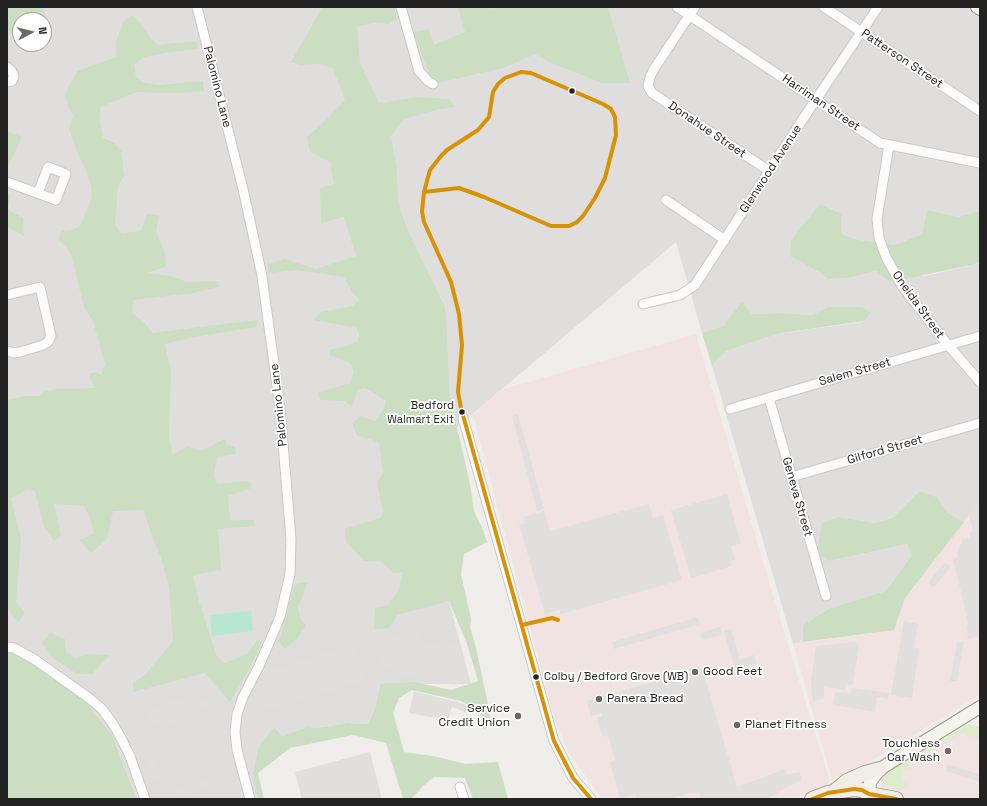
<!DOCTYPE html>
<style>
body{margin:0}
#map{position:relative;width:987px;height:806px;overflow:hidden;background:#f0eeeb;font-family:"Space Grotesk",sans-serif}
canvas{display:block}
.frame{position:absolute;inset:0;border:8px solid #222;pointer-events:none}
.north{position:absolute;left:12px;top:12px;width:40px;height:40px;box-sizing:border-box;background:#fff;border:1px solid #a7a7a7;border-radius:50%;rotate:83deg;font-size:11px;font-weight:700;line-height:16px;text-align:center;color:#222}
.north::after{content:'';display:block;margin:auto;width:14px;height:18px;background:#6a6968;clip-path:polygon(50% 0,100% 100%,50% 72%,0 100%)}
</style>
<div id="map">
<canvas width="987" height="806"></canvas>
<div class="frame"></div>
<div class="north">N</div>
</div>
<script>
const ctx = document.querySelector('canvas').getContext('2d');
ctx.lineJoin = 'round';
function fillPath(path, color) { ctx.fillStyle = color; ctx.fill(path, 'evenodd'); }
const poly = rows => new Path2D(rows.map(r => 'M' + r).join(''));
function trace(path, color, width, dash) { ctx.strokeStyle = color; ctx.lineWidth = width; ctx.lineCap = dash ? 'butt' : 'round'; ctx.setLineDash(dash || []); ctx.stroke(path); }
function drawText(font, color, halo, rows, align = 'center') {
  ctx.font = font + ' "Space Grotesk",sans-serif'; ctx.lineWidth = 3.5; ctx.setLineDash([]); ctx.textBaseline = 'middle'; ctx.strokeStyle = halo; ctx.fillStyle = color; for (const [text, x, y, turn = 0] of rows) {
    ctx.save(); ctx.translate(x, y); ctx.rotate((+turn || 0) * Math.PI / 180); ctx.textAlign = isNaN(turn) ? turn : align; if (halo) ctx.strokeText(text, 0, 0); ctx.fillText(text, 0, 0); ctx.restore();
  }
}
fillPath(poly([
 [7,7,980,7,980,211,958,217,927,210,922,234,895,245,859,240,841,234,816,270,828,279,848,278,876,271,925,276,980,263,980,502,964,522,948,513,937,497,919,491,894,517,875,523,839,517,829,561,909,544,911,556,886,591,830,608,803,625,803,642,793,644,712,366,726,351,781,333,864,322,828,307,812,315,779,313,752,314,742,303,723,326,702,333,676,242,457,427,449,601,471,684,380,684,375,709,368,724,347,723,317,728,307,727,282,736,274,727,259,745,253,773,258,799,137,799,112,735,41,669,7,650],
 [20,20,44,20,44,44,20,44]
]), '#dfdedc');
fillPath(poly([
 [696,334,769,582,830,782,796,799,602,799,570,754,555,721,473,415,500,390],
 [980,501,980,695,869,762,832,780,793,644,893,630,905,598],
 [969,724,980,728,980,799,881,799,882,776,915,753,917,754,927,749]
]), '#f1e3e1');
fillPath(poly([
 [969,724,980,728,980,739,965,734,960,734,954,737,931,752,928,751,927,749],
 [915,753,918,756,920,760,918,763,916,760,908,764,911,770,904,769,901,781,907,783,907,785,899,790,885,785,883,781,882,776,886,771]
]), '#ddeccb');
fillPath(poly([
 [7,7,32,7,43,9,50,30,44,27,44,20,20,20,20,38,7,30],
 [324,7,394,7,397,18,389,24,374,23,357,27,360,63,379,103,418,97,449,99,456,107,440,109,404,119,391,136,397,169,398,202,407,229,445,307,447,332,449,392,470,484,474,511,483,530,487,542,464,554,461,574,471,619,470,627,476,648,489,709,491,726,484,729,480,712,461,701,412,690,399,698,393,713,404,752,433,756,465,764,498,762,508,799,473,799,465,778,434,777,423,786,412,798,412,799,403,799,386,743,353,735,290,748,258,773,264,799,258,799,253,773,259,745,274,727,282,736,307,727,317,728,347,723,368,724,375,709,380,684,414,682,451,690,478,681,467,644,449,601,397,615,390,628,374,629,375,608,388,605,399,590,403,572,393,573,382,562,364,561,346,542,345,529,380,518,383,513,377,482,383,473,379,443,371,439,357,436,352,423,361,416,375,421,384,409,386,401,376,394,364,388,358,390,352,406,344,401,321,400,317,393,350,383,354,372,351,364,330,355,329,350,347,346,358,341,359,335,357,328,313,320,321,312,352,306,360,300,352,292,344,277,297,270,269,273,268,264,285,259,316,269,356,256,344,217,321,223,320,188,334,184,330,162,310,152,307,137,326,120,345,100,333,68,318,64,300,65,291,62,322,8],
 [458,7,491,7,492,9,499,7,608,7,630,83,602,83,549,62,535,54,503,68,433,84,413,32,428,29,434,45,465,32],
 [133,16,141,24,150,38,158,45,197,41,198,49,170,52,145,57,134,64,136,77,145,83,160,85,203,81,204,91,179,93,137,92,100,107,100,121,103,138,114,143,121,150,124,176,118,186,115,225,122,233,141,231,147,214,159,215,156,231,164,250,166,262,165,267,146,273,171,276,187,282,218,281,219,287,193,293,133,300,132,313,144,322,152,333,257,320,257,327,194,337,165,344,171,371,169,435,172,454,188,447,201,451,225,439,226,445,235,447,236,454,217,457,214,476,217,484,250,481,251,488,228,496,230,520,254,520,255,526,218,529,221,570,193,575,199,601,217,657,225,663,247,654,258,639,262,642,249,669,230,702,205,673,133,692,133,683,145,675,173,641,169,587,161,558,150,531,144,510,113,511,107,539,91,553,79,540,94,534,90,518,84,506,54,504,61,536,54,541,44,527,35,491,27,490,11,498,21,539,16,602,25,613,18,622,8,610,7,606,7,400,25,396,39,396,45,391,57,389,94,388,89,374,96,372,101,375,105,364,93,321,84,308,72,257,66,247,58,239,62,231,72,230,80,226,92,197,91,187,87,173,76,149,69,129,73,115,68,107,65,94,77,71,116,57,116,42,124,20],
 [7,131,22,137,7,169],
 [7,194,10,195,8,210,23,218,24,236,7,227],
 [820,204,841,214,841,234,859,240,895,245,922,234,927,210,958,217,980,211,980,263,891,282,876,271,848,278,828,279,816,270,790,256,791,240],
 [742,302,752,314,779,313,812,315,828,307,862,307,871,313,864,321,781,333,726,351,712,366,702,333,723,326],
 [919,491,937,497,948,513,964,522,905,598,894,630,803,642,803,625,830,608,886,591,911,556,908,544,829,561,817,552,822,523,839,517,875,523,894,517],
 [308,582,298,607,300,618,306,626,297,639,285,649,278,641,281,634,294,587,298,583],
 [50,633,65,639,66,651,75,659,87,654,110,655,92,674,77,674,53,658,42,642],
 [7,650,41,669,83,699,112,735,137,799,7,799]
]), '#cbdec1');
fillPath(poly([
 [251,611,253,631,212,636,210,615]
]), '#b7e6d2');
fillPath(poly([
 [518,414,544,509,537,511,512,415],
 [727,494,741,543,731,546,735,560,730,561,732,566,691,578,671,510],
 [980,501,980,636,968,639,967,626,969,625,953,559,958,556,957,553,963,539,971,537,970,533,973,532,969,515],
 [649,504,653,518,663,515,682,580,561,614,559,610,545,614,519,524,525,523,523,517,544,511,550,531],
 [944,563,951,566,934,587,928,583],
 [698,617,700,624,614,649,612,642],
 [904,621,918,624,914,647,915,648,919,649,912,698,891,695],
 [720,627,722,635,702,640,700,633],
 [403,628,422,634,420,641,445,648,458,644,468,678,460,680,456,679,454,685,433,678,431,684,380,668,374,641,401,635],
 [731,629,740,659,754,655,757,663,735,669,724,631],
 [964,641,957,681,950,681,957,643],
 [855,642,859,645,853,685,846,684,845,690,824,687,824,698,814,702,812,697,811,682,816,646],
 [354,644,365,680,266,711,262,696,271,693,269,687,275,685,271,670],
 [702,668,737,787,785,769,787,774,800,772,801,780,766,799,701,799,699,793,691,793,669,799,637,799,635,793,620,799,610,762,615,760,608,735,602,737,597,718,602,716,601,713,591,716,587,701],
 [852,688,889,693,888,699,877,697,875,712,833,705,835,692,850,694],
 [414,691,461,703,472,708,470,714,452,707,448,720,409,713],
 [191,696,202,699,209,703,207,709,192,712,193,718,160,728,158,723,150,725,146,709],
 [370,752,382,799,302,799,295,772],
 [153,756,161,777,154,780,146,758],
 [948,764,980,775,980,782,946,771],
 [210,779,212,786,176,796,174,789]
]), '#e0dfde');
const street = poly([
 [197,7,243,189,262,276,280,408,291,539,290,574,280,617,259,666,243,697,237,714,235,732,237,750,250,799],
 [401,7,419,71,428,81,433,84],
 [677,7,880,143,980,163],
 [695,7,654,69,650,77,648,86,652,93,769,171],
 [824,7,980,111],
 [7,67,11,70,14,76,12,81,7,82],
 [889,145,877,219,879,238,886,257,902,286,948,345,980,382],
 [7,182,56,200,66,174,48,167,38,193],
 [666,200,725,240],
 [7,295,40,287,51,336,48,342,43,345,20,352,14,353,7,351],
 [643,304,680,295,695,285,801,122,878,7],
 [769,398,826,596],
 [730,409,980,336],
 [463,418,554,741,573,778,591,799],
 [791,477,980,423],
 [7,647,14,648,34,659,89,698,102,709,113,724,122,740,130,756,145,799],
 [460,787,464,799]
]);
const secondary = poly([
 [977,7,980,9],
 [869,794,870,782,880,769,980,707]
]);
const primary = poly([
 [835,791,847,781,865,773,880,769],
 [812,799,828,793,854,789,862,790,869,794,896,799]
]);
trace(street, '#c9c8c7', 11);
trace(secondary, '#999a82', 14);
trace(primary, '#a79c86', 16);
trace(street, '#fdfcfc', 9);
trace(secondary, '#f4f4ed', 12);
trace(primary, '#f3ede7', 14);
trace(poly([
 [521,72,531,73,603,104,611,109,615,117,616,135,605,178,595,198,583,216,577,222,569,226,551,226,484,197,459,188,424,192,430,170,441,156,447,150,478,130,489,117,493,92,498,84,505,78,521,72],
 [424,192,422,211,424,222,451,282,459,314,462,345,458,392,461,408,554,741,573,778,591,799],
 [522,625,552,618,558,620],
 [812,799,828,793,854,789,862,790,869,794,896,799]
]), '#d79205', 4);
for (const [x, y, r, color] of [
 [572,91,3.5,"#222"],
 [462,412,3.5,"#222"],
 [695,672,4,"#6a6968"],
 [536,677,3.5,"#222"],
 [599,699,4,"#6a6968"],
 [518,716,4,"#6a6968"],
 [737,725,4,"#6a6968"],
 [948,751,4,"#6a6968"]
]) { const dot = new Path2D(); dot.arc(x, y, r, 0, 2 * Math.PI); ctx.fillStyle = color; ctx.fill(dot); trace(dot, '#fff', 1.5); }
drawText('11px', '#222', '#fff', [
 ["Bedford",454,406],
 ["Walmart Exit",454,420],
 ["Colby / Bedford Grove (WB)",544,677,"left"]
], 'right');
drawText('12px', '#222', '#fff', [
 ["Patterson Street",902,59,34],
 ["Palomino Lane",217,87,76],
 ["Harriman Street",821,103,34],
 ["Donahue Street",707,130,34],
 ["Glenwood Avenue",771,169,-57],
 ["Oneida Street",918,305,54],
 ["Salem Street",855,372,-16],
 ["Palomino Lane",279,405,-96],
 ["Gilford Street",885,450,-16],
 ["Geneva Street",797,497,74]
]);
drawText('12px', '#222', '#fff', [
 ["Good Feet",703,672],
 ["Panera Bread",607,699],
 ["Service",510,709,"right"],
 ["Credit Union",510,723,"right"],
 ["Planet Fitness",745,725],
 ["Touchless",940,744,"right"],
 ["Car Wash",940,758,"right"]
], 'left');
</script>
